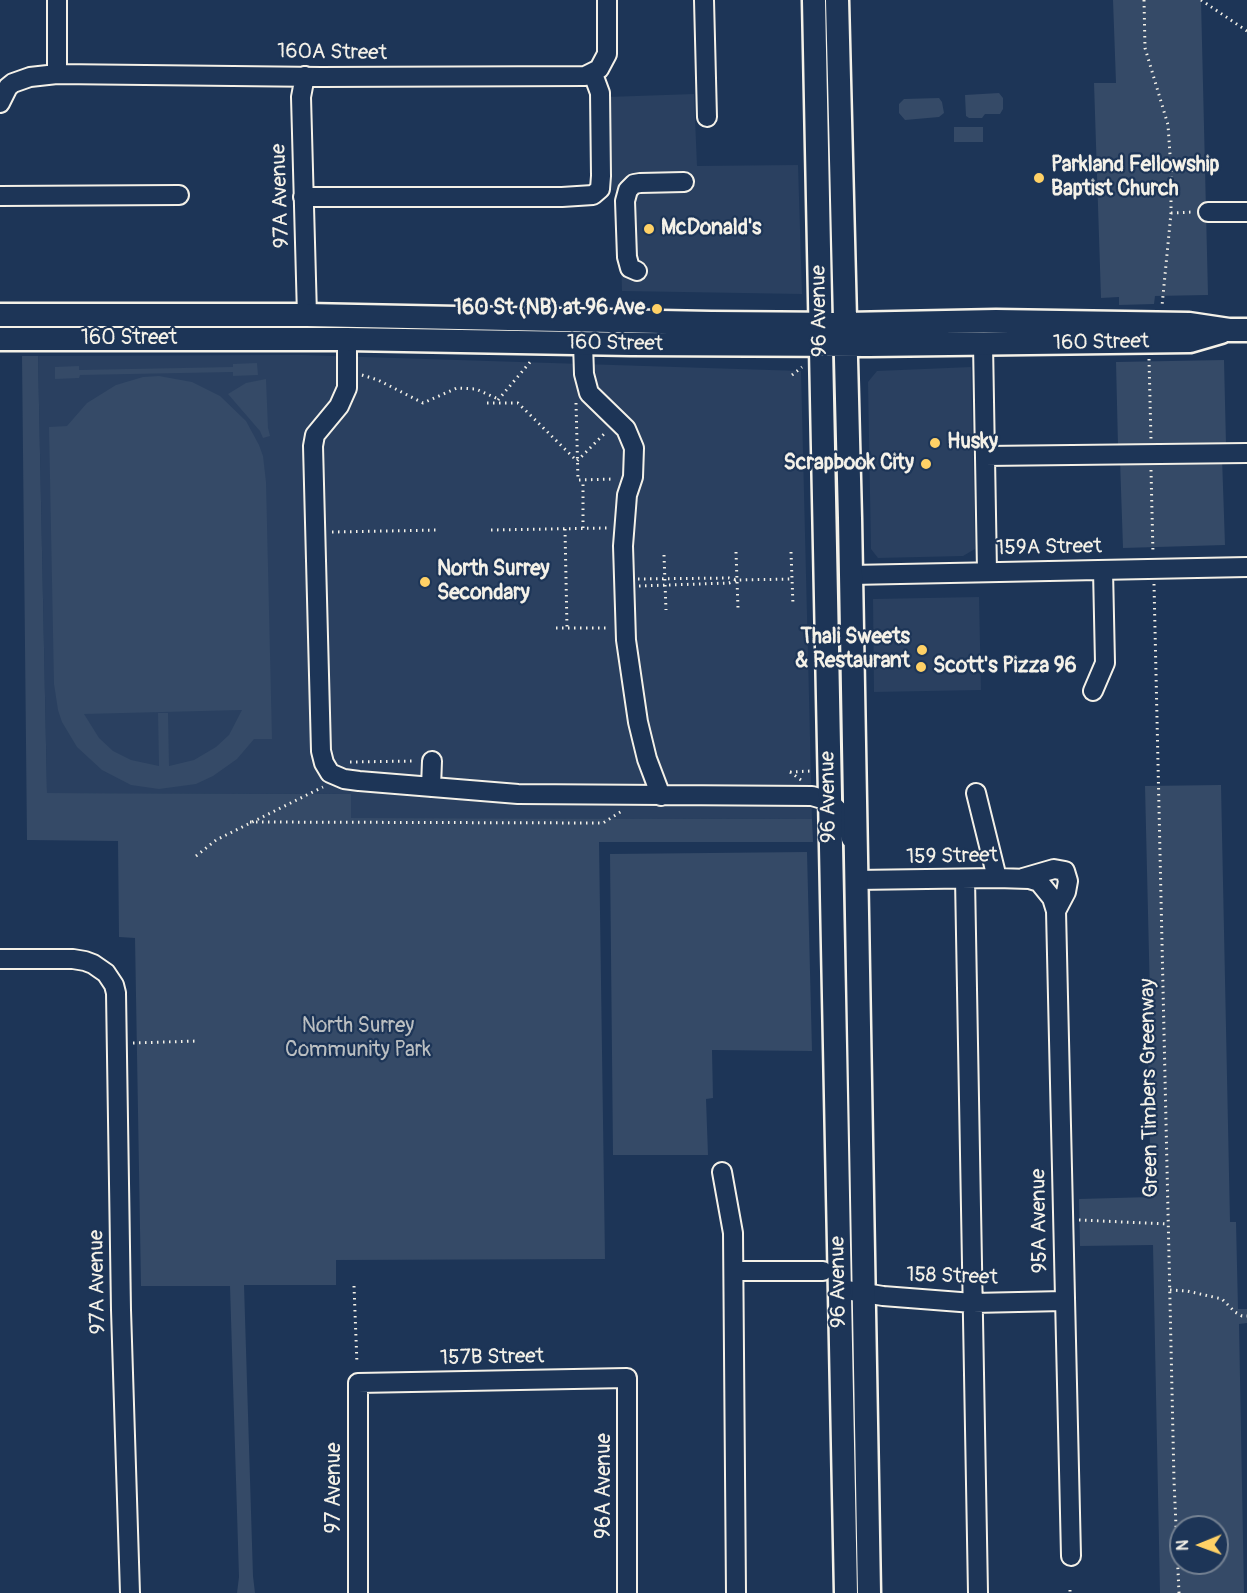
<!DOCTYPE html>
<style>
body{margin:0}
#map{position:relative;width:1247px;height:1593px;overflow:hidden;background:#1d3557;font-family:Pangolin,sans-serif}
canvas{display:block}
.north{position:absolute;left:1169px;top:1515px;width:60px;height:60px;box-sizing:border-box;background:#1d3557;border:2px solid #738091;border-radius:50%;rotate:269deg;font-size:16px;font-weight:700;line-height:24px;text-align:center;color:#f4f1e8}
.north::after{content:'';display:block;margin:auto;width:21px;height:27px;background:#ffd166;clip-path:polygon(50% 0,100% 100%,50% 72%,0 100%)}
</style>
<div id="map">
<canvas width="1247" height="1593"></canvas>
<div class="north">N</div>
</div>
<script>
const ctx = document.querySelector('canvas').getContext('2d');
ctx.lineJoin = 'round';
function fillPath(path, color) { ctx.fillStyle = color; ctx.fill(path, 'evenodd'); }
const poly = rows => new Path2D(rows.map(r => 'M' + r).join(''));
function trace(path, color, width, dash) { ctx.strokeStyle = color; ctx.lineWidth = width; ctx.lineCap = dash ? 'butt' : 'round'; ctx.setLineDash(dash || []); ctx.stroke(path); }
function drawText(font, color, halo, rows, align = 'center') {
  ctx.font = font + ' Pangolin,sans-serif'; ctx.lineWidth = 4.5; ctx.setLineDash([]); ctx.textBaseline = 'middle'; ctx.strokeStyle = halo; ctx.fillStyle = color; for (const [text, x, y, turn = 0] of rows) {
    ctx.save(); ctx.translate(x, y); ctx.rotate((+turn || 0) * Math.PI / 180); ctx.textAlign = isNaN(turn) ? turn : align; if (halo) ctx.strokeText(text, 0, 0); ctx.fillText(text, 0, 0); ctx.restore();
  }
}
fillPath(poly([
 [694,94,697,166,798,165,802,294,622,291,619,191,604,189,607,97],
 [302,355,801,371,812,819,351,818,350,794,47,793,38,356],
 [971,367,975,549,963,556,878,558,871,549,868,382,877,371],
 [979,597,981,690,874,692,873,599]
]), '#2a4060');
fillPath(poly([
 [1113,0,1201,0,1208,295,1155,296,1154,304,1119,305,1119,297,1101,298,1094,83,1116,83],
 [999,93,1003,98,1003,109,1000,114,985,114,982,118,969,118,966,116,965,95],
 [939,98,942,102,944,113,939,117,905,120,899,113,899,104,904,99],
 [954,127,983,127,983,142,954,142],
 [22,356,38,356,47,793,351,794,351,818,812,819,813,842,599,842,605,1259,336,1260,336,1285,244,1285,253,1576,255,1593,237,1593,239,1577,230,1286,141,1286,135,938,119,937,118,841,27,840],
 [1224,360,1226,444,1118,446,1116,362],
 [257,363,258,375,233,376,233,372,80,375,79,378,55,379,55,367,79,366,79,370,233,367,233,364],
 [159,376,192,382,220,396,246,421,259,445,263,456,266,482,272,739,254,739,237,759,213,776,196,784,159,789,131,785,102,770,77,747,62,722,58,710,54,684,49,427,67,426,87,403,116,385,143,377],
 [242,710,229,735,216,747,194,760,169,766,168,713,158,713,159,766,131,760,113,751,99,738,84,714],
 [266,379,268,428,270,436,263,438,260,431,228,394,246,383],
 [1222,457,1225,545,1123,548,1120,460],
 [1221,785,1230,1222,1236,1222,1238,1309,1247,1309,1247,1323,1239,1324,1244,1593,1160,1593,1153,1245,1080,1246,1079,1199,1151,1197,1147,999,1150,998,1145,786],
 [1181,1527,1217,1527,1217,1563,1181,1563],
 [807,852,812,1051,712,1050,713,1098,706,1099,708,1155,613,1155,610,854]
]), '#354a67');
const minor = poly([
 [57,0,57,74],
 [704,0,707,117],
 [305,76,301,97,307,315],
 [0,103,8,87,13,83,30,77,57,74,321,77,585,76,599,69,607,54,607,0],
 [0,196,179,195],
 [303,197,562,197,593,195,600,189,601,176,600,93,593,74],
 [1208,212,1247,212],
 [637,271,630,268,627,257,625,201,628,190,634,184,640,183,684,182],
 [347,339,347,388,339,406,315,435,313,446,321,751,324,763,330,773,344,779,359,781,518,794,812,796,829,801,845,817,851,839],
 [583,343,584,374,589,393,626,429,634,448,633,477,627,495,623,546,626,640,638,722,647,759,661,796],
 [983,344,987,571],
 [985,456,1247,453],
 [851,575,1247,567],
 [1093,691,1105,663,1103,570],
 [431,787,432,761],
 [976,793,997,878],
 [1023,878,1054,869,1065,871,1068,881,1066,892,1056,911],
 [965,879,978,1593],
 [856,880,997,878,1029,879,1039,882,1052,898,1056,911,1071,1556],
 [0,959,73,959,85,961,93,964,106,973,114,985,116,993,121,1310,130,1593],
 [722,1172,733,1233,736,1593],
 [734,1271,823,1271],
 [840,1289,883,1296,973,1303,1064,1301],
 [358,1593,358,1383,627,1378,627,1593]
]);
const major = poly([
 [814,0,846,1593],
 [837,0,850,518,869,1593],
 [0,315,307,315,711,323,846,324,996,321,1189,324,1229,330,1247,330],
 [0,339,347,339,631,344,869,345,1190,341,1221,332]
]);
trace(minor, '#f4f1e8', 22);
trace(major, '#f4f1e8', 27);
trace(poly([
 [1144,0,1145,48,1168,125,1171,169,1171,213,1162,306],
 [1201,0,1247,31],
 [1171,213,1193,212],
 [1149,359,1151,440],
 [362,375,378,380,423,403,457,388,476,389,498,399],
 [792,375,802,367],
 [498,400,531,361],
 [487,403,518,403,577,461,606,432],
 [576,403,578,480,614,479],
 [1151,470,1153,554],
 [583,528,583,480],
 [565,529,567,628],
 [491,530,607,528],
 [332,532,439,530],
 [736,552,738,608],
 [791,552,793,605],
 [664,555,666,610],
 [638,579,729,578,737,580,792,579],
 [1154,584,1174,1481,1179,1593],
 [639,586,729,583,737,580],
 [556,628,610,628],
 [350,762,415,761],
 [790,772,801,780],
 [790,772,811,771],
 [250,822,603,823,622,811],
 [196,856,216,840,323,787],
 [133,1043,197,1041],
 [1079,1220,1168,1224],
 [354,1286,357,1364],
 [1170,1290,1187,1291,1222,1299,1235,1312,1242,1316,1247,1316],
 [1070,1590,1070,1593]
]), '#f4f1e8', 3, [1.5, 4.5]);
trace(minor, '#1d3557', 18);
trace(major, '#1d3557', 22);
for (const [x, y, r, color] of [
 [1039,178,6,"#ffd166"],
 [649,229,6,"#ffd166"],
 [657,309,6,"#ffd166"],
 [935,443,6,"#ffd166"],
 [926,464,6,"#ffd166"],
 [425,582,6,"#ffd166"],
 [922,650,6,"#ffd166"],
 [921,667,6,"#ffd166"]
]) { const dot = new Path2D(); dot.arc(x, y, r, 0, 2 * Math.PI); ctx.fillStyle = color; ctx.fill(dot); trace(dot, '#1d3557', 2); }
drawText('21px', '#f4f1e8', '#1d3557', [
 ["160A Street",332,53,1],
 ["97A Avenue",281,196,-92],
 ["96 Avenue",820,311,-91],
 ["160 Street",129,339],
 ["160 Street",1101,343,-1],
 ["160 Street",615,344,1],
 ["159A Street",1049,548,-1],
 ["96 Avenue",829,797,-91],
 ["159 Street",952,857,-1],
 ["Green Timbers Greenway",1150,1088,-91],
 ["95A Avenue",1040,1221,-91],
 ["158 Street",952,1277,2],
 ["97A Avenue",98,1282,-91],
 ["96 Avenue",839,1282,-91],
 ["157B Street",492,1358,-1],
 ["96A Avenue",605,1486,-90],
 ["97 Avenue",335,1488,-90]
]);
drawText('bold 21px', '#f4f1e8', '#1d3557', [
 ["Parkland Fellowship",1051,166],
 ["Baptist Church",1051,190],
 ["McDonald's",661,229],
 ["160 St (NB) at 96 Ave",645,309,"right"],
 ["Husky",947,443],
 ["Scrapbook City",914,464,"right"],
 ["North Surrey",437,570],
 ["Secondary",437,594],
 ["Thali Sweets",910,638,"right"],
 ["& Restaurant",910,662,"right"],
 ["Scott's Pizza 96",933,667]
], 'left');
drawText('21px', '#bbbfc1', '#1d3557', [
 ["North Surrey",358,1027],
 ["Community Park",358,1051]
]);
</script>
